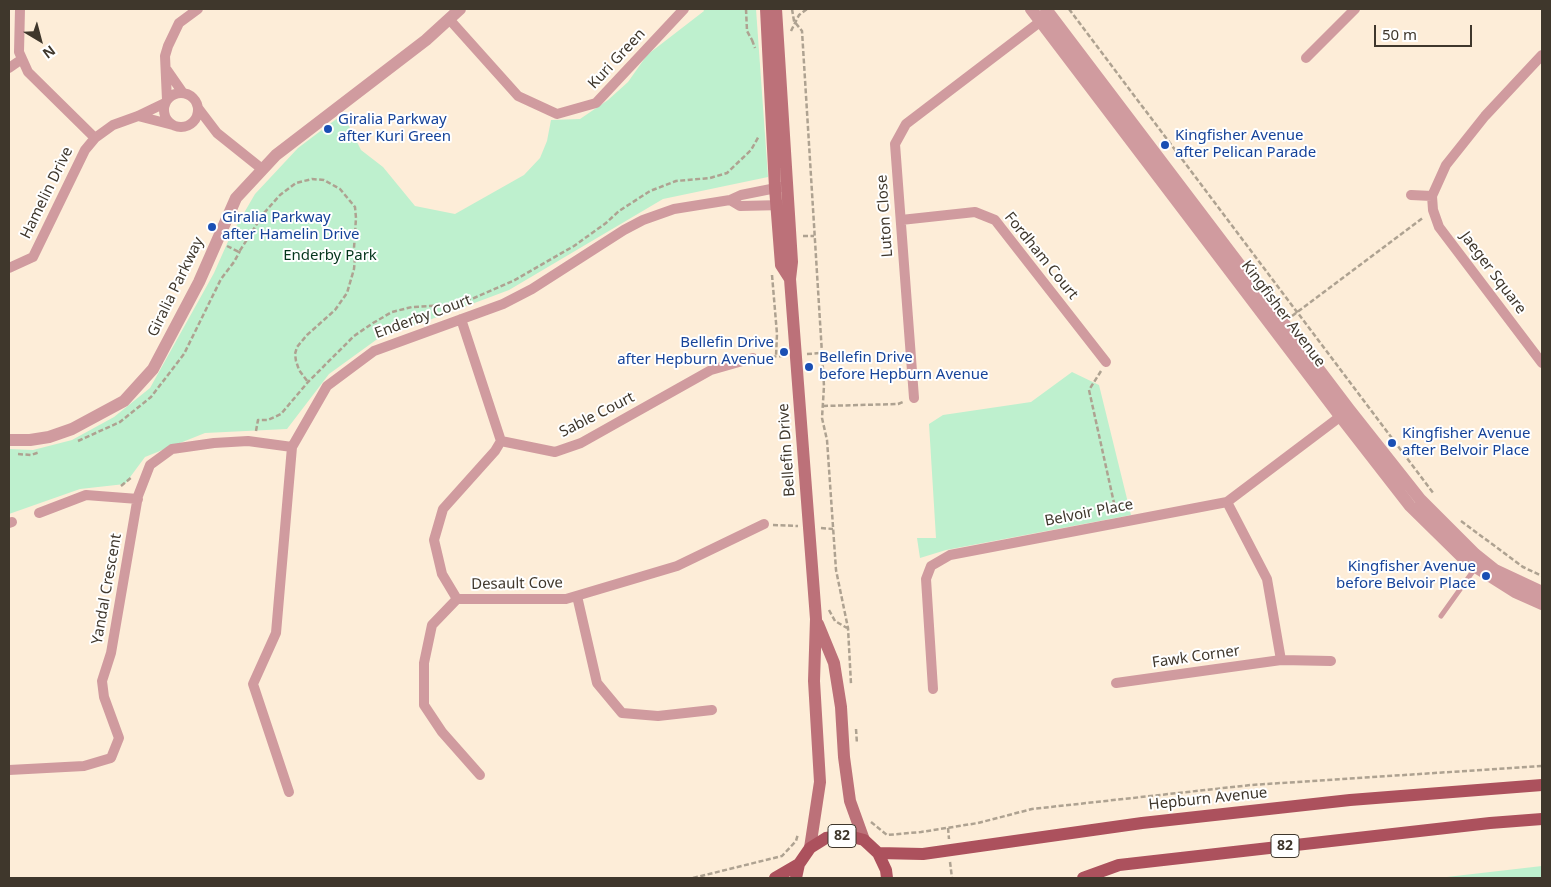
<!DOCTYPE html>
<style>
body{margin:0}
#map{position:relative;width:1551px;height:887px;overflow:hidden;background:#fdedd8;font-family:"Noto Sans",sans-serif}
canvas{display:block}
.frame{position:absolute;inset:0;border:10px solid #3f372c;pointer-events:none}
.north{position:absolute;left:15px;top:15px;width:50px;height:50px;-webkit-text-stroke:4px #fff;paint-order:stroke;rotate:143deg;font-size:14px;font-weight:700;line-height:20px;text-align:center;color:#3f372c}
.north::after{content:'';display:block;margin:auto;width:18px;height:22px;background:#3f372c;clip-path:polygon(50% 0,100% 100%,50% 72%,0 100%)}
.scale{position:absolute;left:1374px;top:25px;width:98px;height:22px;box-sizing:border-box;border:2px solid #3f372c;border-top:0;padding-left:6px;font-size:15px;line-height:18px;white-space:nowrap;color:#3f372c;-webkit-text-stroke:4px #fff;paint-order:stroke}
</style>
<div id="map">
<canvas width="1551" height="887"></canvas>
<div class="frame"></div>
<div class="north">N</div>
<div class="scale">50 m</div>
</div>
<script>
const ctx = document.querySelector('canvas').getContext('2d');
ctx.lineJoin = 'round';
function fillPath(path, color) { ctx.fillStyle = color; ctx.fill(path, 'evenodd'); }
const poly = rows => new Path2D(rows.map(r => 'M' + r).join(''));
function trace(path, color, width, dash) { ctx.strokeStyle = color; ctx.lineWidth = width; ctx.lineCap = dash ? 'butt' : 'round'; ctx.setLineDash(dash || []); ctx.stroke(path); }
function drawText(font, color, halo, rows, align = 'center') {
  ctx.font = font + ' "Noto Sans",sans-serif'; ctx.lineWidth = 4; ctx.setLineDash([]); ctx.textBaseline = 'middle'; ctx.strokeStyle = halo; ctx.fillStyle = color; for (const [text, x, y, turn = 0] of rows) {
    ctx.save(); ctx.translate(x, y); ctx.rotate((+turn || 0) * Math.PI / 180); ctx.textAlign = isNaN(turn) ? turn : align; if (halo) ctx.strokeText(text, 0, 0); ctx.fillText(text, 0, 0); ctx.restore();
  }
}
fillPath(poly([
 [703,9,756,9,768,177,663,199,509,290,376,340,329,374,287,429,205,433,145,457,125,484,80,489,9,514,9,449,33,450,72,440,114,417,150,388,214,273,230,237,255,194,298,148,343,114,361,150,383,167,415,206,455,214,524,175,540,158,547,141,551,120,580,119,608,100,628,82,647,55,704,11],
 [1072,372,1099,385,1131,515,946,550,920,558,917,538,936,538,929,424,943,415,1031,402],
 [1542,866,1542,878,1438,878]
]), '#bef0ce');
trace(poly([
 [746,9,747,31,752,40],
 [792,9,794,21,802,31,824,386,822,418,827,440,836,570,848,628,851,684],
 [1069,9,1434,494],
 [791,31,799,15,807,9],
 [752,40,755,48],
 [803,236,814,236],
 [227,246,239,252,264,213,280,195,296,183,312,179,324,180,340,189,355,207,356,218,354,248,355,258,354,269,347,293,335,310,307,335,297,347,295,354,296,361,299,370,308,382],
 [772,275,777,334,776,356],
 [1292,316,1424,217],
 [807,354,821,353],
 [764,357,784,356],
 [1101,371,1089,390,1116,512],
 [823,406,898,404,903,402],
 [256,431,258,420,268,420,281,414,308,382,354,336,373,323,392,312,412,307,450,305,474,298,513,281,574,246,606,223,619,211,650,191,676,181,710,178,727,173,751,150,759,136],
 [78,441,120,422,151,397,184,354,221,279,234,262,240,251],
 [18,454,31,455,40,452],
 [121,486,132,477],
 [1461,521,1523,567,1542,576],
 [773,525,798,526],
 [821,528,833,529],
 [829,610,835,621,847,628],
 [856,729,857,744],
 [871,822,887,835,921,832,978,823,1032,809,1251,785,1542,766],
 [948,828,949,839],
 [950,862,952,878],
 [693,878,782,856,796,841,798,834]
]), '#aea291', 2.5, [5, 2.5]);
trace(poly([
 [1441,616,1476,567]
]), '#d09b9f', 5);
trace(poly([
 [20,9,19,52,28,72,95,138],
 [449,19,518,96,557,114,596,103,684,9],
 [1542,55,1485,116,1446,165,1432,196,1433,210,1439,227,1542,363],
 [1306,58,1355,9],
 [9,68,22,59],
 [167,70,183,93],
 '164 110a17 17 0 1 1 34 0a17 17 0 1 1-34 0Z',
 [167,100,165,56,168,46,179,23,198,9],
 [198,108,217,133,262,169],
 [138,116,173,125],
 [1411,195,1432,196],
 [730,200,740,206,783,205],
 [901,220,975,212,995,220,1106,362],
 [9,268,33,257,85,150,95,138,113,125,138,116,165,103],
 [461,319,501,441,555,452,581,443,711,370,753,358],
 [914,398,895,144,906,124,1045,18],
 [501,441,495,451,443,509,434,540,442,574,457,599,566,599,677,566,764,524],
 [1227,502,1267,579,1281,660],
 [39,513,86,495,138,499],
 [9,523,12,522],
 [577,596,597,683,622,713,658,716,712,710],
 [457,599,432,625,424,663,424,705,442,732,480,775],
 [1116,683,1281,660,1331,661],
 [933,689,926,579,931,566,950,555,1227,502,1345,413],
 [9,770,84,766,111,758,119,738,104,697,102,681,111,653,138,496,150,465,172,449,214,443,248,441,292,447],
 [289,792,253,684,276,633,292,447,327,386,374,351,503,304,532,289,624,230,643,220,674,209,730,200,741,195,781,187]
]), '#d09b9f', 10);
trace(poly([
 [1031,9,1340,416,1410,506,1466,561,1515,592,1542,604],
 [1046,9,1349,409,1420,499,1475,554,1495,570,1542,592],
 [9,440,30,440,49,437,72,429,124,401,153,369,199,282,236,198,276,155,426,40,460,9]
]), '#d09b9f', 12);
trace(poly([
 [766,9,775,188,781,265,790,279],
 [776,9,792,262,790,279,816,619,814,681,820,782,810,848],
 [818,624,834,663,841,707,844,757,850,801,864,840]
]), '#bc7179', 12);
trace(poly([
 [878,853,923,854,1142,823,1350,800,1542,785],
 [775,878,799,864],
 [796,878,799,864,810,848,826,838,845,835,864,840,878,853,886,870,887,878],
 [1083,878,1119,865,1490,823,1542,819]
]), '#ac515d', 12);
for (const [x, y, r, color] of [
 [328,129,5,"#1a4fb4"],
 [1165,145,5,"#1a4fb4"],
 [212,227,5,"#1a4fb4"],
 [784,352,5,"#1a4fb4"],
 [809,367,5,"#1a4fb4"],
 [1392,443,5,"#1a4fb4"],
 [1486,576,5,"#1a4fb4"]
]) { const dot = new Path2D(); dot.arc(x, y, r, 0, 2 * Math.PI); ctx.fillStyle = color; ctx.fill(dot); trace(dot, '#fff', 2); }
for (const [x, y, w] of [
 [842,836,28],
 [1285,846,28]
]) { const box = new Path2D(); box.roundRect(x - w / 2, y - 11.5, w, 23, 4); ctx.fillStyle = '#fff'; ctx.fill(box); trace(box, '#3f372c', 1); }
drawText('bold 14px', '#3f372c', null, [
 ["82",842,836],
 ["82",1285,846]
]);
drawText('15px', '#3f372c', '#fff', [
 ["Kuri Green",617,59,-47],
 ["Hamelin Drive",47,193,-64],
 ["Luton Close",885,216,-94],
 ["Fordham Court",1041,256,51],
 ["Jaeger Square",1493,273,53],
 ["Giralia Parkway",176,287,-64],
 ["Kingfisher Avenue",1283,314,53],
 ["Enderby Court",423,317,-20],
 ["Sable Court",597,415,-27],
 ["Bellefin Drive",787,450,-94],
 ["Belvoir Place",1089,513,-11],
 ["Desault Cove",517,584,-1],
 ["Yandal Crescent",107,589,-80],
 ["Fawk Corner",1196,657,-8],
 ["Hepburn Avenue",1208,799,-6]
]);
drawText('15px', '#164399', '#fff', [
 ["Giralia Parkway",338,120],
 ["after Kuri Green",338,137],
 ["Kingfisher Avenue",1175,136],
 ["after Pelican Parade",1175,153],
 ["Giralia Parkway",222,218],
 ["after Hamelin Drive",222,235],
 ["Bellefin Drive",774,343,"right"],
 ["after Hepburn Avenue",774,360,"right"],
 ["Bellefin Drive",819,358],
 ["before Hepburn Avenue",819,375],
 ["Kingfisher Avenue",1402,434],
 ["after Belvoir Place",1402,451],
 ["Kingfisher Avenue",1476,567,"right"],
 ["before Belvoir Place",1476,584,"right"]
], 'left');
drawText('15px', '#05351c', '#fff', [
 ["Enderby Park",330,256]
]);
</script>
